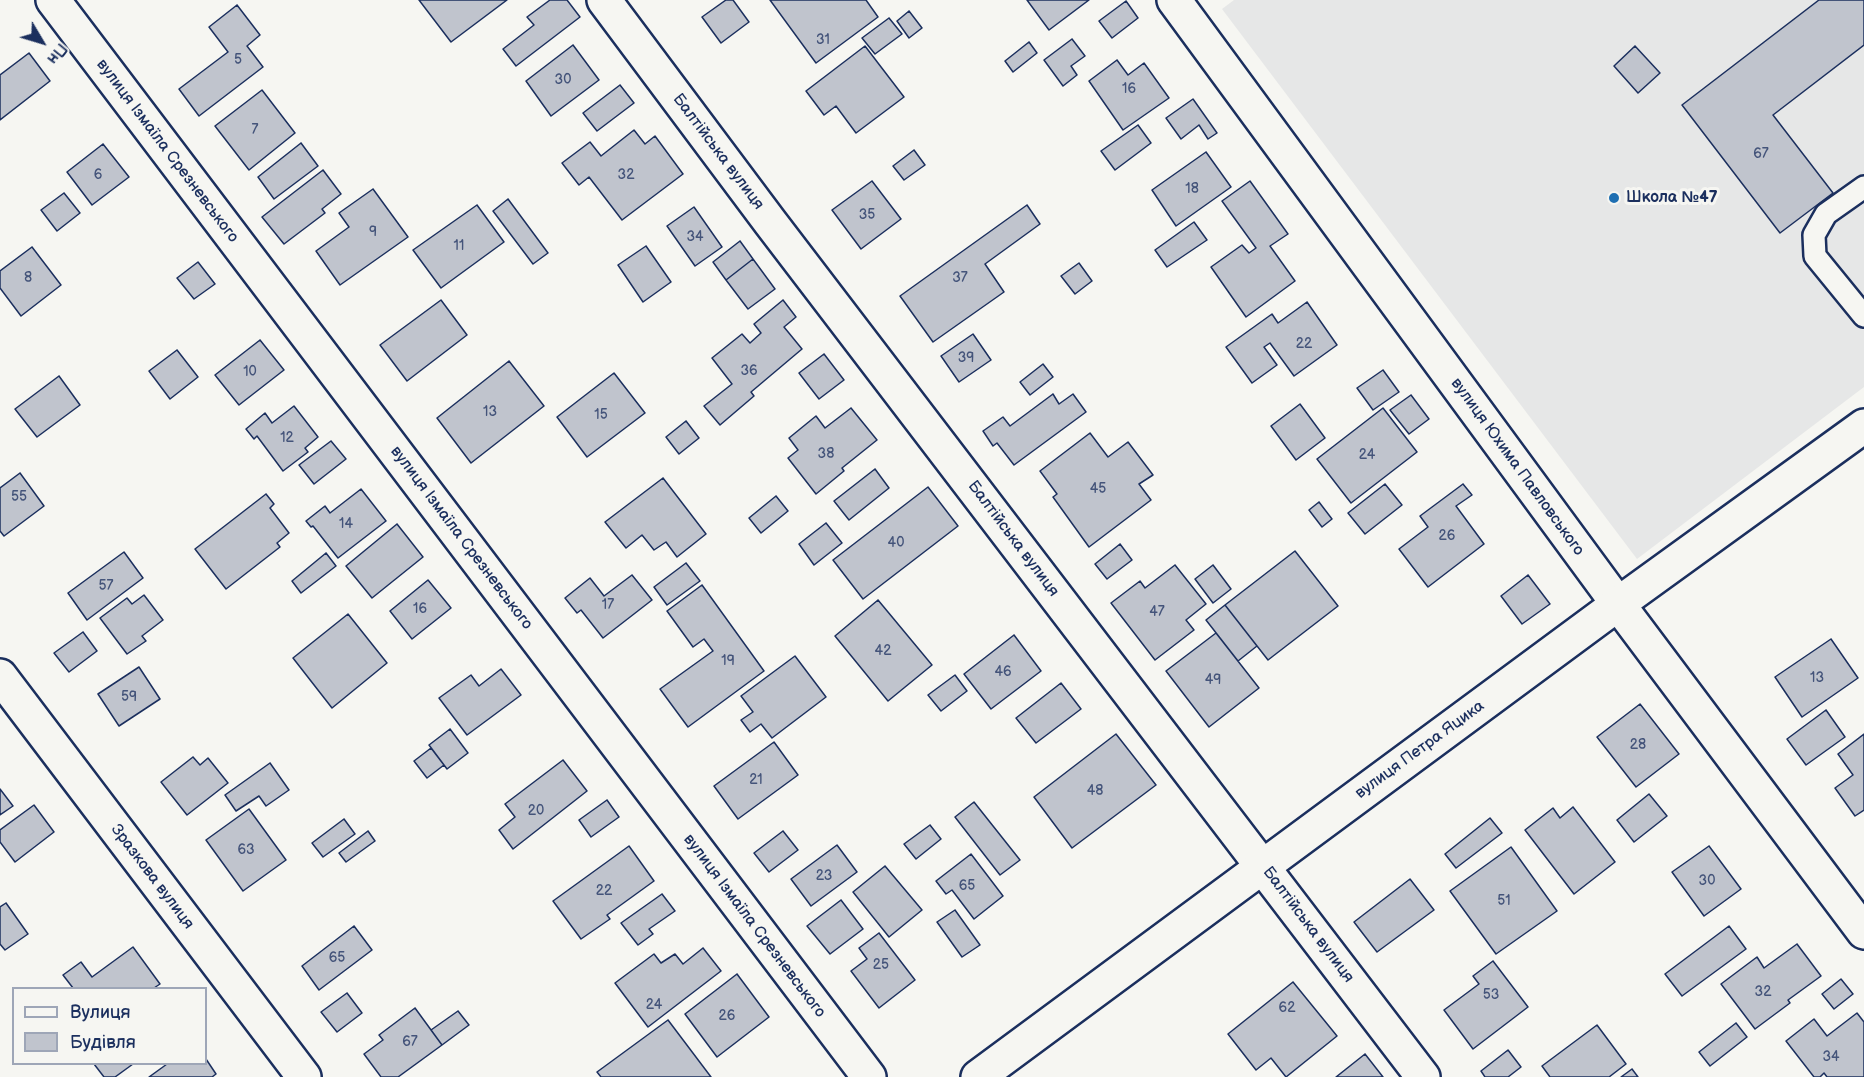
<!DOCTYPE html>
<meta charset="utf-8">
<style>
body{margin:0}
#map{position:relative;width:1864px;height:1077px;overflow:hidden;background:#f6f6f2;font-family:"Balsamiq Sans",sans-serif}
canvas{display:block}
.legend{position:absolute;left:12px;top:987px;width:195px;height:78px;box-sizing:border-box;background:#f6f6f2;border:2px solid #9ea6b7;margin:0;padding:8px 10px;list-style:none;font-size:18px;color:#1b2f5e}
.legend li{display:flex;align-items:center;gap:12px;height:30px}
.legend b{width:30px;border:2px solid #9ea6b7}
.north{position:absolute;left:12px;top:12px;width:60px;height:60px;-webkit-text-stroke:4px #f6f6f2;paint-order:stroke;rotate:128deg;font-size:16px;font-weight:700;line-height:24px;text-align:center;color:#1b2f5e}
.north::after{content:'';display:block;margin:auto;width:21px;height:27px;background:#1b2f5e;clip-path:polygon(50% 0,100% 100%,50% 72%,0 100%)}
</style>
<div id="map">
<canvas width="1864" height="1077"></canvas>
<ul class="legend">
<li><b style="height:8px;background:#f6f6f2"></b>Вулиця</li>
<li><b style="height:16px;background:#c0c4cd"></b>Будівля</li>
</ul>
<div class="north">Пн</div>
</div>
<script>
const ctx = document.querySelector('canvas').getContext('2d');
ctx.lineJoin = 'round';
function fillPath(path, color) { ctx.fillStyle = color; ctx.fill(path, 'evenodd'); }
const poly = rows => new Path2D(rows.map(r => 'M' + r).join(''));
function trace(path, color, width, dash) { ctx.strokeStyle = color; ctx.lineWidth = width; ctx.lineCap = dash ? 'butt' : 'round'; ctx.setLineDash(dash || []); ctx.stroke(path); }
function drawText(font, color, halo, rows, align = 'center') {
  ctx.font = font + ' "Balsamiq Sans",sans-serif'; ctx.lineWidth = 6; ctx.setLineDash([]); ctx.textBaseline = 'middle'; ctx.strokeStyle = halo; ctx.fillStyle = color; for (const [text, x, y, turn = 0] of rows) {
    ctx.save(); ctx.translate(x, y); ctx.rotate((+turn || 0) * Math.PI / 180); ctx.textAlign = isNaN(turn) ? turn : align; if (halo) ctx.strokeText(text, 0, 0); ctx.fillText(text, 0, 0); ctx.restore();
  }
}
fillPath(poly([
 [1234,0,1864,0,1864,387,1637,559,1222,9]
]), '#e6e7e7');
const building = poly([
 [419,0,507,0,451,42,419,0],
 [550,0,567,0,580,17,516,66,503,49,534,25,527,17,550,0],
 [726,0,733,0,749,22,721,43,702,17,726,0],
 [770,0,866,0,878,17,816,63,770,0],
 [1027,0,1089,0,1049,30,1027,0],
 [1819,0,1864,0,1864,45,1773,115,1833,193,1780,233,1682,105,1819,0],
 [1126,1,1138,18,1112,38,1099,21,1126,1],
 [237,5,260,35,247,46,263,67,199,116,179,89,228,52,209,27,237,5],
 [909,11,922,28,909,38,897,21,909,11],
 [889,18,902,34,875,54,862,38,889,18],
 [1072,39,1085,56,1071,66,1077,75,1063,86,1044,60,1072,39],
 [1029,42,1037,53,1013,72,1005,61,1029,42],
 [573,45,599,80,551,116,526,81,573,45],
 [865,46,904,97,856,133,836,106,824,115,806,91,865,46],
 [1635,46,1660,73,1638,93,1614,66,1635,46],
 [29,53,50,81,0,120,0,75,29,53],
 [1117,60,1128,75,1144,63,1169,98,1123,130,1089,81,1117,60],
 [620,85,634,103,597,131,583,113,620,85],
 [262,90,295,133,249,170,215,126,262,90],
 [1193,99,1217,133,1208,139,1199,125,1181,139,1166,118,1193,99],
 [1138,125,1151,143,1115,170,1101,151,1138,125],
 [634,130,645,144,655,136,683,174,622,220,589,177,579,185,562,163,590,142,601,156,634,130],
 [301,143,318,166,274,199,258,177,301,143],
 [103,144,129,177,92,205,67,172,103,144],
 [914,150,925,165,904,180,893,166,914,150],
 [1206,152,1231,187,1176,226,1152,190,1206,152],
 [323,170,341,194,322,209,325,213,284,244,262,217,323,170],
 [872,181,901,219,861,249,832,210,872,181],
 [1250,181,1288,234,1270,246,1295,281,1246,317,1211,267,1242,245,1249,253,1256,248,1222,201,1250,181],
 [373,189,408,237,340,285,316,251,349,227,339,213,373,189],
 [64,193,80,213,57,231,41,210,64,193],
 [508,199,548,253,533,264,493,211,508,199],
 [477,205,504,242,441,288,413,250,477,205],
 [1027,205,1040,224,985,264,1004,292,933,342,900,296,1027,205],
 [694,207,722,247,695,266,667,226,694,207],
 [1194,222,1207,240,1167,267,1155,250,1194,222],
 [740,241,753,259,726,280,713,262,740,241],
 [646,246,671,282,643,302,618,265,646,246],
 [32,247,61,285,21,316,0,288,0,271,32,247],
 [753,259,775,289,748,309,726,280,753,259],
 [198,262,215,284,194,299,177,278,198,262],
 [1079,263,1092,281,1075,294,1061,276,1079,263],
 [441,300,467,335,407,381,380,345,441,300],
 [783,300,796,317,784,327,802,349,751,392,754,396,720,425,704,406,732,384,712,358,742,334,750,343,761,333,754,324,783,300],
 [1307,302,1337,345,1294,376,1270,343,1264,347,1277,365,1252,383,1226,347,1272,314,1278,323,1307,302],
 [973,334,991,360,959,382,941,356,973,334],
 [260,340,284,370,239,405,215,375,260,340],
 [177,350,198,377,170,399,149,371,177,350],
 [824,354,844,380,819,399,799,373,824,354],
 [509,361,544,406,471,463,437,418,509,361],
 [1043,364,1053,377,1030,395,1020,382,1043,364],
 [1383,370,1399,392,1373,410,1357,388,1383,370],
 [614,373,645,413,587,457,557,417,614,373],
 [59,376,80,405,37,437,15,409,59,376],
 [1053,394,1059,404,1073,394,1086,412,1014,465,997,443,993,446,983,431,1003,417,1010,426,1053,394],
 [1411,395,1429,419,1409,434,1390,410,1411,395],
 [1300,404,1325,438,1296,460,1271,426,1300,404],
 [294,406,318,437,305,448,308,452,283,471,257,436,254,439,246,429,265,413,272,423,294,406],
 [851,408,877,440,842,468,844,471,816,494,788,458,798,450,789,438,816,416,825,428,851,408],
 [1383,408,1417,452,1351,503,1317,459,1383,408],
 [686,421,699,438,679,454,666,437,686,421],
 [1090,433,1108,457,1128,442,1153,475,1139,484,1151,500,1089,547,1053,497,1057,494,1040,471,1090,433],
 [331,441,346,459,314,484,299,465,331,441],
 [875,469,889,488,849,520,834,501,875,469],
 [20,473,44,506,4,536,0,531,0,488,20,473],
 [663,478,706,534,677,557,666,542,654,550,642,535,626,548,605,522,663,478],
 [1385,484,1402,505,1365,534,1348,513,1385,484],
 [1463,484,1472,495,1456,506,1484,544,1428,587,1399,549,1428,527,1420,516,1463,484],
 [928,487,958,526,863,599,833,560,928,487],
 [361,489,386,521,338,558,313,526,311,527,306,521,325,506,330,513,361,489],
 [266,494,274,504,270,508,289,533,277,543,280,547,226,589,195,549,266,494],
 [776,496,788,511,761,533,749,518,776,496],
 [1319,502,1332,519,1322,527,1309,510,1319,502],
 [826,523,842,543,814,565,799,544,826,523],
 [397,524,423,557,372,598,346,566,397,524],
 [1120,544,1132,560,1107,579,1095,564,1120,544],
 [1295,551,1338,606,1268,660,1225,605,1295,551],
 [124,552,143,578,87,620,68,593,124,552],
 [326,553,336,566,301,593,292,581,326,553],
 [686,563,700,581,667,605,654,587,686,563],
 [1175,565,1206,604,1186,620,1194,630,1155,660,1111,603,1140,581,1145,588,1175,565],
 [1213,565,1231,589,1213,603,1195,579,1213,565],
 [632,575,652,600,603,638,581,610,577,613,565,598,590,578,604,596,632,575],
 [1528,575,1550,604,1522,624,1501,596,1528,575],
 [428,580,451,608,412,639,390,611,428,580],
 [702,585,764,671,688,727,660,689,713,651,704,639,693,647,667,611,702,585],
 [144,595,163,620,142,636,146,641,127,654,100,618,127,598,132,604,144,595],
 [878,600,932,665,888,701,835,636,878,600],
 [1225,605,1257,646,1238,661,1206,620,1225,605],
 [348,614,387,663,332,708,293,658,348,614],
 [83,632,97,651,69,672,54,653,83,632],
 [1216,633,1259,688,1209,727,1166,671,1216,633],
 [1014,635,1041,671,991,709,964,674,1014,635],
 [1831,639,1858,678,1802,717,1775,677,1831,639],
 [795,656,826,697,772,738,761,724,750,732,741,720,753,712,741,696,795,656],
 [139,667,160,699,119,726,98,694,139,667],
 [501,669,521,695,467,735,439,698,471,675,479,686,501,669],
 [955,675,967,691,941,711,928,695,955,675],
 [1061,683,1081,709,1036,743,1016,718,1061,683],
 [1640,704,1679,754,1636,787,1597,737,1640,704],
 [1826,710,1845,737,1806,765,1787,739,1826,710],
 [450,729,468,753,447,769,429,745,450,729],
 [1116,734,1156,785,1072,848,1034,797,1116,734],
 [1864,734,1864,810,1855,816,1835,788,1853,775,1838,754,1864,734],
 [774,742,798,775,738,819,714,786,774,742],
 [431,748,444,765,427,778,414,761,431,748],
 [193,757,200,765,208,758,228,783,187,815,161,782,193,757],
 [563,760,587,791,513,849,499,830,515,817,505,804,563,760],
 [270,763,289,790,266,806,259,796,236,811,225,795,270,763],
 [0,789,13,806,0,815,0,789],
 [1649,794,1667,816,1634,842,1617,820,1649,794],
 [607,800,619,817,591,837,579,820,607,800],
 [974,802,1020,860,1000,875,955,817,974,802],
 [34,805,54,832,15,862,0,842,0,830,34,805],
 [1573,807,1615,862,1574,894,1525,830,1553,808,1560,818,1573,807],
 [249,809,286,860,243,891,206,840,249,809],
 [1490,818,1502,833,1456,868,1445,854,1490,818],
 [344,819,355,834,323,857,312,843,344,819],
 [930,825,941,839,916,859,904,844,930,825],
 [368,831,375,841,346,862,339,853,368,831],
 [783,831,798,850,769,872,754,853,783,831],
 [837,845,857,872,811,906,791,879,837,845],
 [629,846,654,881,607,915,610,919,581,939,553,901,629,846],
 [1709,846,1741,889,1704,916,1672,872,1709,846],
 [1511,847,1557,911,1496,954,1450,891,1511,847],
 [971,854,1003,896,974,919,952,890,946,894,936,881,971,854],
 [885,866,922,910,889,937,853,892,885,866],
 [1410,879,1434,910,1377,952,1354,922,1410,879],
 [662,894,675,911,649,929,653,934,638,945,621,923,662,894],
 [841,900,863,929,830,954,807,926,841,900],
 [6,903,28,934,5,950,0,944,0,907,6,903],
 [955,910,980,945,962,957,937,922,955,910],
 [354,926,372,950,319,990,302,966,354,926],
 [1729,926,1746,949,1682,996,1665,974,1729,926],
 [879,933,915,980,879,1008,851,971,867,959,859,948,879,933],
 [1797,944,1821,976,1788,1000,1790,1003,1755,1029,1721,984,1757,957,1764,968,1797,944],
 [133,947,160,984,154,988,73,988,63,975,81,962,92,977,133,947],
 [703,948,721,971,648,1027,615,983,654,954,661,963,675,954,683,964,703,948],
 [1493,961,1528,1007,1473,1049,1444,1010,1479,984,1473,976,1493,961],
 [737,974,769,1017,717,1057,685,1014,737,974],
 [1841,979,1853,994,1834,1009,1822,994,1841,979],
 [1293,982,1337,1036,1286,1077,1271,1058,1256,1070,1228,1034,1293,982],
 [347,993,362,1013,337,1032,321,1012,347,993],
 [415,1008,442,1045,398,1077,381,1077,364,1054,383,1040,379,1035,415,1008],
 [458,1011,469,1025,442,1045,431,1030,458,1011],
 [1857,1013,1864,1022,1864,1077,1827,1077,1824,1073,1820,1077,1814,1077,1786,1041,1814,1019,1827,1036,1857,1013],
 [668,1020,711,1077,601,1077,597,1072,668,1020],
 [1736,1023,1747,1037,1710,1066,1699,1052,1736,1023],
 [1597,1025,1626,1064,1609,1077,1550,1077,1542,1066,1597,1025],
 [1508,1050,1521,1067,1508,1077,1485,1077,1481,1071,1508,1050],
 [1365,1054,1383,1077,1336,1077,1365,1054],
 [206,1059,216,1074,212,1077,149,1077,167,1064,206,1064,206,1059],
 [94,1064,133,1064,115,1077,104,1077,94,1064],
 [1632,1069,1638,1077,1621,1077,1632,1069]
]);
fillPath(building, '#c0c4cd');
trace(building, '#1b2f5e', 1.5);
const service = poly([
 [1864,187,1826,214,1814,235,1815,256,1864,316]
]);
const minor = poly([
 [53,0,869,1077],
 [604,0,770,222,1423,1077],
 [1174,0,1618,604,1864,932]
]);
const tertiary = poly([
 [0,676,304,1077],
 [978,1077,1618,604,1864,426]
]);
trace(service, '#1b2f5e', 26);
trace(minor, '#1b2f5e', 38);
trace(tertiary, '#1b2f5e', 38);
trace(service, '#f6f6f2', 21);
trace(minor, '#f6f6f2', 33);
trace(tertiary, '#f6f6f2', 33);
for (const [x, y, r, color] of [
 [1614,198,6,"#1f6fb2"]
]) { const dot = new Path2D(); dot.arc(x, y, r, 0, 2 * Math.PI); ctx.fillStyle = color; ctx.fill(dot); trace(dot, '#f6f6f2', 2); }
drawText('14px', '#44547a', null, [
 ["31",823,40],
 ["5",238,60],
 ["30",563,80],
 ["16",1129,89],
 ["7",255,130],
 ["67",1761,154],
 ["6",98,175],
 ["32",626,175],
 ["18",1192,189],
 ["35",867,215],
 ["9",373,232],
 ["34",695,237],
 ["11",459,246],
 ["8",28,278],
 ["37",960,278],
 ["22",1304,344],
 ["39",966,358],
 ["36",749,371],
 ["10",250,372],
 ["13",490,412],
 ["15",601,415],
 ["12",287,438],
 ["38",826,454],
 ["24",1367,455],
 ["45",1098,489],
 ["55",19,497],
 ["14",346,524],
 ["26",1447,536],
 ["40",896,543],
 ["57",106,586],
 ["17",608,605],
 ["16",420,609],
 ["47",1157,612],
 ["42",883,651],
 ["19",728,661],
 ["46",1003,672],
 ["13",1817,678],
 ["49",1213,680],
 ["59",129,697],
 ["28",1638,745],
 ["21",756,780],
 ["48",1095,791],
 ["20",536,811],
 ["63",246,850],
 ["23",824,876],
 ["30",1707,881],
 ["65",967,886],
 ["22",604,891],
 ["51",1504,901],
 ["65",337,958],
 ["25",881,965],
 ["32",1763,992],
 ["53",1491,995],
 ["24",654,1005],
 ["62",1287,1008],
 ["26",727,1016],
 ["67",410,1042],
 ["34",1831,1057]
]);
drawText('16px', '#1b2f5e', '#f6f6f2', [
 ["вулиця Ізмаїла Срезневського",167,151,53],
 ["Балтійська вулиця",718,152,53],
 ["вулиця Юхима Павловського",1517,467,54],
 ["вулиця Ізмаїла Срезневського",461,538,53],
 ["Балтійська вулиця",1013,539,53],
 ["вулиця Петра Яцика",1420,750,-36],
 ["Зразкова вулиця",152,877,53],
 ["Балтійська вулиця",1308,925,53],
 ["вулиця Ізмаїла Срезневського",754,926,53]
]);
drawText('bold 16px', '#1b2f5e', '#f6f6f2', [
 ["Школа №47",1626,198]
], 'left');
</script>
